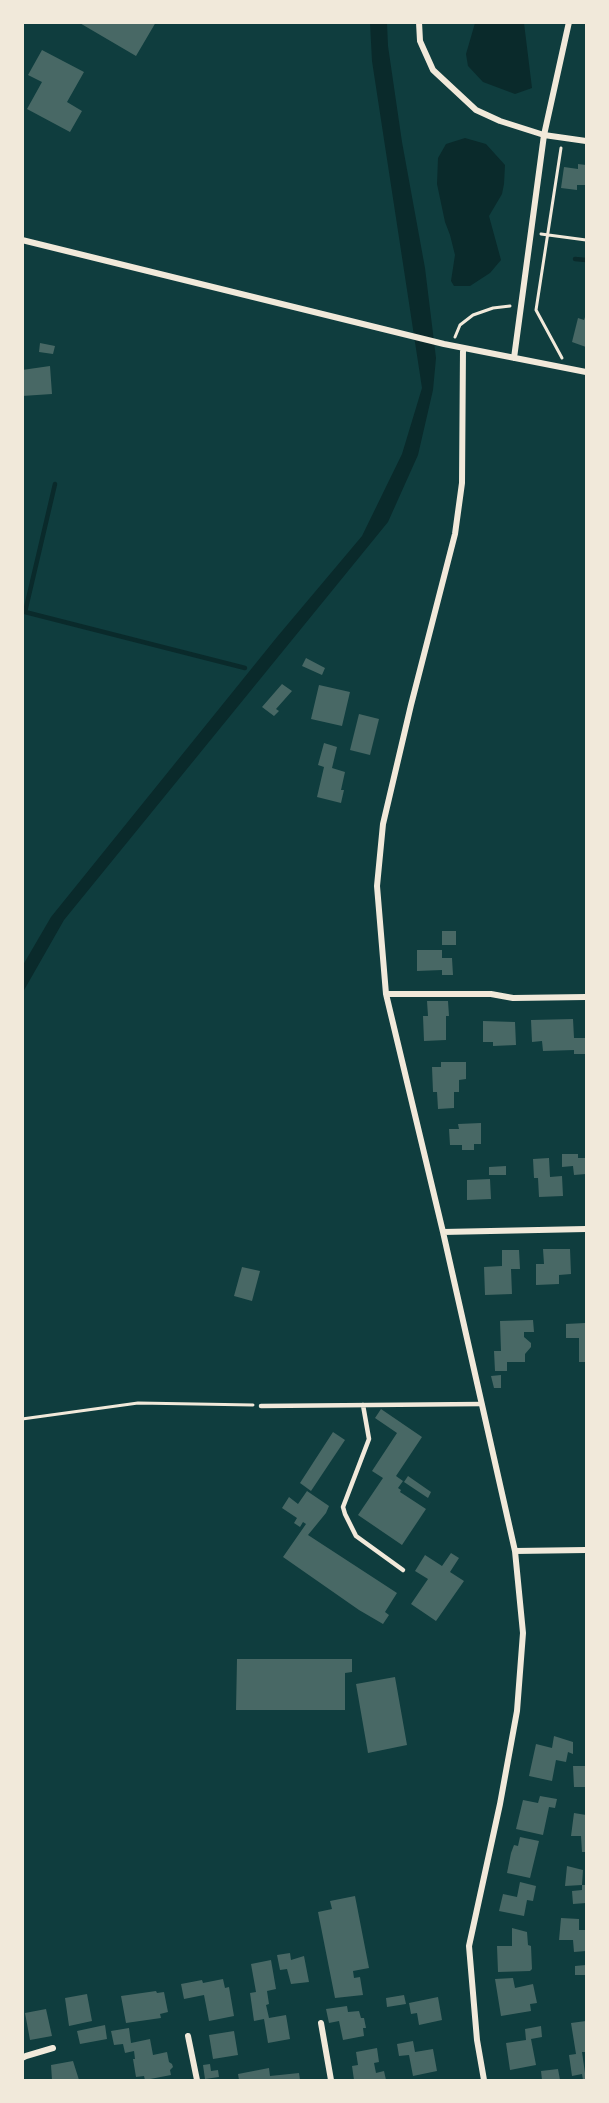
<!DOCTYPE html>
<style>
body{margin:0}
#map{position:relative;width:609px;height:2103px;overflow:hidden;background:#0f3d3e;font-family:"PT Sans Narrow",sans-serif}
canvas{display:block}
.frame{position:absolute;inset:0;border:24px solid #f1e9da;pointer-events:none}
</style>
<div id="map">
<canvas width="609" height="2103"></canvas>
<div class="frame"></div>
</div>
<script>
const ctx = document.querySelector('canvas').getContext('2d');
ctx.lineJoin = 'round';
function fillPath(path, color) { ctx.fillStyle = color; ctx.fill(path, 'evenodd'); }
const poly = rows => new Path2D(rows.map(r => 'M' + r).join(''));
function trace(path, color, width, dash) { ctx.strokeStyle = color; ctx.lineWidth = width; ctx.lineCap = dash ? 'butt' : 'round'; ctx.setLineDash(dash || []); ctx.stroke(path); }
fillPath(poly([
 [370,23,387,23,388,46,402,142,425,268,436,358,433,390,418,455,388,522,64,920,23,992,23,965,51,917,277,637,362,536,402,454,422,388,372,61],
 [475,23,524,23,532,88,515,94,483,82,468,66,466,54],
 [465,138,486,144,505,165,504,184,502,194,489,216,501,260,490,273,470,286,454,286,451,281,455,255,450,235,445,222,437,184,438,158,446,144]
]), '#0a2a2b');
trace(poly([
 [575,259,586,260],
 [55,484,25,612,245,668]
]), '#0a2a2b', 4.5);
fillPath(poly([
 [78,22,156,22,136,56],
 [42,50,84,72,67,102,82,111,70,132,27,109,42,82,28,75],
 [578,164,586,165,586,185,577,185,577,190,561,188,564,167,578,169],
 [586,314,586,347,572,342,578,318,584,320],
 [40,343,55,346,53,354,39,352],
 [50,366,52,394,22,396,22,370],
 [306,658,325,668,322,675,302,666],
 [282,684,292,691,276,709,279,711,274,716,262,707],
 [319,685,350,692,342,726,311,719],
 [359,714,379,719,370,755,350,750],
 [324,743,337,747,332,768,345,772,341,790,344,790,341,803,317,797,324,767,318,765],
 [442,931,456,931,456,945,442,945],
 [417,950,442,950,442,958,452,958,453,975,442,975,442,970,417,971],
 [427,1001,448,1001,449,1016,446,1016,446,1040,424,1041,423,1016,428,1016],
 [573,1019,574,1038,586,1038,586,1054,574,1054,574,1050,543,1051,542,1041,532,1042,531,1020],
 [483,1021,515,1022,516,1045,493,1046,493,1042,483,1042],
 [441,1062,466,1062,466,1079,459,1080,459,1092,454,1092,454,1108,438,1109,437,1092,433,1092,432,1067,441,1067],
 [481,1123,481,1144,474,1144,474,1150,462,1150,462,1145,450,1145,449,1129,459,1129,458,1124],
 [562,1154,578,1154,578,1158,586,1158,586,1174,574,1175,573,1166,562,1167],
 [549,1158,550,1177,562,1176,563,1196,539,1197,538,1178,534,1178,533,1159],
 [506,1166,506,1175,489,1175,489,1167],
 [490,1179,491,1199,467,1200,467,1180],
 [543,1249,570,1249,571,1274,559,1275,559,1284,536,1285,536,1264,544,1264],
 [502,1250,519,1250,520,1269,511,1269,512,1294,485,1295,484,1267,502,1266],
 [242,1267,260,1271,252,1301,234,1296],
 [533,1320,534,1332,524,1332,524,1337,531,1343,531,1347,525,1354,525,1362,507,1362,507,1371,495,1371,494,1351,501,1351,500,1321],
 [585,1323,586,1362,579,1362,579,1338,566,1338,566,1324],
 [501,1375,501,1388,494,1388,491,1376],
 [381,1409,422,1437,396,1476,403,1481,398,1488,401,1490,400,1492,426,1509,402,1545,358,1515,383,1478,372,1471,397,1433,375,1418],
 [333,1432,345,1440,311,1491,300,1483],
 [408,1476,431,1492,428,1498,404,1482],
 [307,1491,329,1506,326,1513,308,1535,397,1593,385,1612,389,1615,383,1624,359,1610,283,1557,306,1524,303,1522,300,1527,294,1523,297,1518,282,1508,289,1497,298,1504],
 [451,1553,459,1558,450,1572,464,1581,436,1621,411,1604,428,1579,415,1571,425,1555,442,1566],
 [237,1659,352,1659,352,1672,345,1673,345,1710,236,1710],
 [395,1677,407,1745,368,1753,356,1684],
 [554,1736,573,1742,573,1754,568,1752,566,1762,556,1760,552,1781,529,1776,536,1744,552,1748],
 [573,1766,586,1766,586,1787,574,1787],
 [540,1796,557,1799,555,1808,549,1807,543,1835,516,1829,523,1800,538,1803],
 [574,1813,586,1815,586,1852,582,1852,581,1836,571,1836],
 [520,1837,539,1841,530,1878,507,1873,511,1853,514,1845,518,1846],
 [567,1866,583,1870,582,1885,565,1886],
 [520,1882,536,1886,533,1901,527,1900,524,1916,499,1911,503,1894,517,1897],
 [582,1885,586,1885,586,1903,573,1904,572,1891,582,1890],
 [355,1896,369,1968,353,1971,354,1978,360,1977,363,1995,335,1998,318,1912,332,1909,330,1901],
 [561,1918,579,1919,579,1930,586,1930,586,1951,574,1952,573,1940,559,1940],
 [512,1928,527,1932,528,1945,531,1946,532,1969,530,1971,498,1972,497,1946,512,1946],
 [290,1953,291,1960,304,1956,309,1982,291,1984,287,1969,280,1970,277,1955],
 [271,1960,276,1989,267,1991,269,2004,266,2005,269,2018,286,2015,290,2039,268,2043,264,2019,254,2021,250,1993,256,1992,251,1964],
 [586,1965,586,1975,575,1975,575,1966],
 [513,1978,515,1988,533,1984,537,2003,530,2004,531,2011,501,2016,495,1979],
 [223,1979,225,1988,229,1987,234,2016,209,2021,204,1995,184,1999,181,1984,202,1980,203,1983],
 [156,1991,157,1993,164,1992,168,2012,160,2014,161,2018,126,2023,121,1996],
 [87,1994,92,2021,69,2026,65,1998],
 [404,1995,406,2004,387,2007,386,1998],
 [438,1997,442,2020,419,2025,417,2013,411,2014,409,2003],
 [347,2006,348,2012,359,2011,361,2018,364,2018,366,2028,363,2028,364,2036,343,2040,339,2021,329,2023,326,2009],
 [46,2009,52,2036,30,2040,25,2013],
 [586,2021,586,2052,582,2052,586,2080,583,2080,582,2074,572,2076,569,2055,576,2054,571,2023],
 [105,2025,107,2039,80,2044,77,2031],
 [541,2026,542,2037,531,2039,536,2065,510,2070,506,2043,526,2040,525,2029],
 [129,2028,131,2043,150,2039,153,2055,167,2052,169,2062,172,2064,173,2067,170,2070,171,2075,145,2080,144,2076,136,2077,133,2059,135,2059,134,2051,125,2053,123,2044,114,2045,111,2031],
 [234,2031,238,2055,213,2059,209,2035],
 [413,2041,415,2052,433,2049,437,2071,413,2076,409,2055,399,2056,397,2044],
 [377,2048,379,2062,374,2063,376,2073,384,2071,386,2080,354,2080,352,2066,358,2065,356,2052],
 [73,2061,79,2080,52,2080,51,2065],
 [210,2064,211,2071,218,2070,219,2077,205,2079,203,2065],
 [269,2068,270,2076,299,2073,300,2080,239,2080,238,2074],
 [558,2069,560,2080,542,2080,541,2071]
]), '#486865');
trace(poly([
 [561,148,536,310,562,358],
 [541,234,586,240],
 [455,337,460,325,473,315,493,308,510,306],
 [22,1419,138,1403,253,1405]
]), '#f1e9da', 3);
trace(poly([
 [363,1405,369,1439,343,1507,345,1514,356,1536,403,1570],
 [261,1406,482,1404]
]), '#f1e9da', 4.5);
trace(poly([
 [419,22,420,41,433,70,476,110,500,121,544,135,586,141],
 [22,240,444,344,586,372],
 [463,348,462,483,455,534,411,705,383,824,377,886,386,994,443,1232,515,1551,523,1633,517,1711,500,1804,469,1946,477,2040,484,2080],
 [514,358,544,135,569,22],
 [386,994,491,994,513,998,586,997],
 [443,1232,586,1229],
 [515,1551,586,1550],
 [321,2023,331,2080],
 [188,2036,197,2080],
 [22,2058,26,2056,53,2048]
]), '#f1e9da', 6);
</script>
